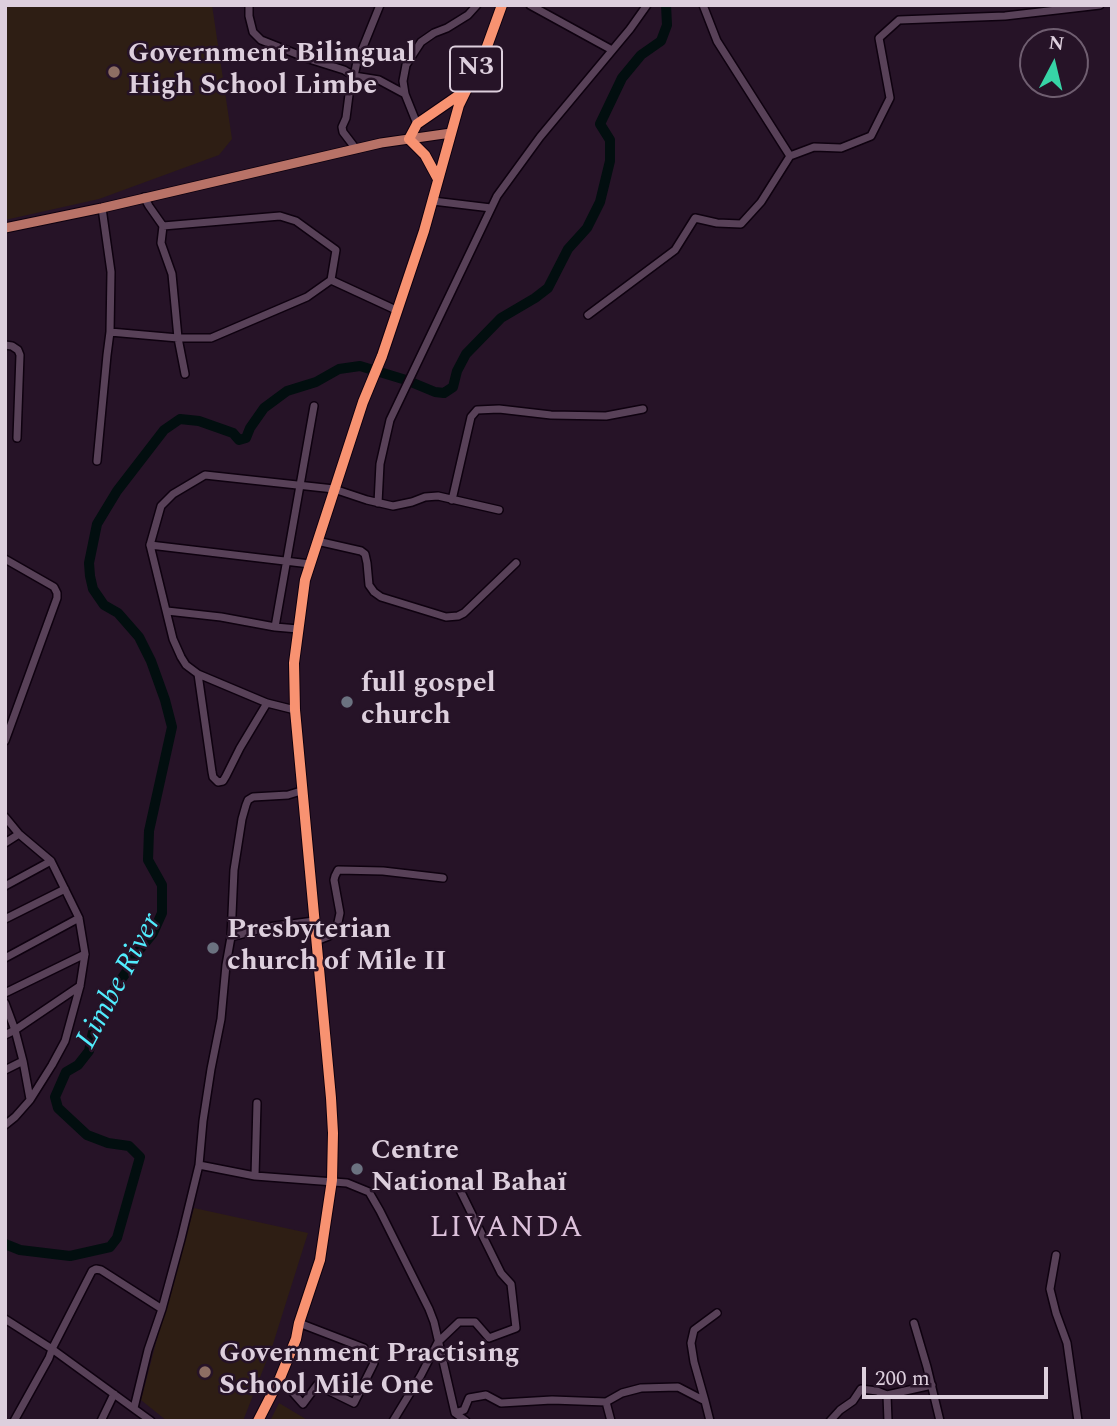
<!DOCTYPE html>
<meta charset="utf-8">
<style>
body{margin:0}
#map{position:relative;width:1117px;height:1426px;overflow:hidden;background:#261327;font-family:Spectral,serif}
canvas{display:block}
.frame{position:absolute;inset:0;border:7px solid #ddcfdd;pointer-events:none}
.north{position:absolute;left:1019px;top:28px;width:70px;height:70px;box-sizing:border-box;background:#261327;border:2px solid #6f5e70;border-radius:50%;rotate:7deg;font-size:19px;font-weight:700;line-height:28px;text-align:center;color:#ddcfdd}
.north::after{content:'';display:block;margin:auto;width:24px;height:32px;background:#37d4a6;clip-path:polygon(50% 0,100% 100%,50% 72%,0 100%)}
.scale{position:absolute;left:862px;top:1367px;width:186px;height:32px;box-sizing:border-box;border:4px solid #ddcfdd;border-top:0;padding-left:9px;font-size:21px;line-height:24px;white-space:nowrap;color:#ddcfdd;-webkit-text-stroke:5px #261327;paint-order:stroke}
</style>
<div id="map">
<canvas width="1117" height="1426"></canvas>
<div class="frame"></div>
<div class="north">N</div>
<div class="scale">200 m</div>
</div>
<script>
const ctx = document.querySelector('canvas').getContext('2d');
ctx.lineJoin = 'round';
function fillPath(path, color) { ctx.fillStyle = color; ctx.fill(path, 'evenodd'); }
const poly = rows => new Path2D(rows.map(r => 'M' + r).join(''));
function trace(path, color, width, dash) { ctx.strokeStyle = color; ctx.lineWidth = width; ctx.lineCap = dash ? 'butt' : 'round'; ctx.setLineDash(dash || []); ctx.stroke(path); }
function drawText(font, color, halo, rows, align = 'center') {
  ctx.font = font + ' Spectral,serif'; ctx.lineWidth = 5; ctx.setLineDash([]); ctx.textBaseline = 'middle'; ctx.strokeStyle = halo; ctx.fillStyle = color; for (const [text, x, y, turn = 0] of rows) {
    ctx.save(); ctx.translate(x, y); ctx.rotate((+turn || 0) * Math.PI / 180); ctx.textAlign = isNaN(turn) ? turn : align; if (halo) ctx.strokeText(text, 0, 0); ctx.fillText(text, 0, 0); ctx.restore();
  }
}
fillPath(poly([
 [5,5,212,5,232,139,219,155,99,199,5,220],
 [194,1208,308,1233,273,1344,243,1421,167,1421,141,1400,165,1308],
 [279,1403,309,1421,270,1421]
]), '#2e1e14');
trace(poly([
 [5,1244,20,1250,70,1256,110,1247,117,1238,140,1157,129,1146,108,1143,87,1135,58,1108,55,1097,66,1072,78,1065,89,1051,94,1027,108,998,125,974,140,949,153,933,162,913,162,885,148,860,149,831,172,727,165,700,151,661,139,637,118,613,104,605,93,589,90,576,89,563,97,524,117,491,164,430,180,419,199,421,233,433,239,440,246,438,250,428,264,408,287,391,316,382,339,369,360,366,406,380,435,392,444,393,453,387,457,371,466,354,501,318,535,298,548,288,568,249,587,228,600,202,610,161,610,140,600,124,622,78,641,55,661,41,667,25,666,5]
]), '#020e0f', 10);
const minor = poly([
 [249,5,249,16,253,32,261,40,309,59,344,70,354,76,379,80,405,94],
 [530,5,612,50],
 [703,5,717,41,790,156,814,147,841,148,871,136,890,98,879,38,899,20,1005,16,1100,5],
 [417,124,405,94,403,81,406,65,421,42,434,33,447,28,468,15,477,5],
 [356,149,343,132,342,127,346,118,350,87,354,76,357,62,380,5],
 [144,197,149,206,163,226,280,216,296,221,336,250,331,280,396,310],
 [433,201,491,208],
 [163,226,161,243,172,274,178,338,211,338,307,297,331,280],
 [588,315,675,250,695,218,717,223,741,224,761,202,790,156],
 [110,332,178,338,185,374],
 [5,345,12,346,18,350,20,355,17,438],
 [97,461,107,355,110,332,111,272,102,208],
 [452,500,471,417,477,410,499,409,551,415,606,416,643,409],
 [378,503,380,464,390,420,497,196,540,137,630,29,647,5],
 [317,541,361,551,365,554,367,563,369,585,374,592,381,597,446,617,458,616,464,613,516,563],
 [150,545,161,506,173,494,205,475,334,489,367,500,393,506,412,502,425,497,438,496,499,510],
 [5,559,54,587,57,593,57,598,5,741],
 [167,611,221,617,275,627],
 [298,629,275,627,314,406],
 [198,674,212,772,213,777,218,782,223,781,226,776,240,748,267,703],
 [295,710,267,703,198,674,186,665,181,657,173,639,150,545,310,564],
 [5,817,19,834,51,861,79,918,85,954,80,986,65,1041,52,1065,30,1100,15,1117,5,1125],
 [5,843,19,834],
 [5,886,51,861],
 [5,919,65,889],
 [231,937,234,870,242,819,246,805,248,800,253,797,288,795,301,791],
 [316,941,329,936,337,927,340,913,334,880,335,876,338,870,383,871,443,878],
 [5,958,79,918],
 [5,993,85,954],
 [5,1003,15,1030,23,1061,30,1099],
 [5,1035,15,1030,80,986],
 [5,1070,23,1061],
 [199,1165,255,1176,347,1183,369,1192,380,1211,429,1309,434,1322,455,1413,466,1421],
 [255,1176,257,1103],
 [1056,1255,1050,1289,1056,1313,1067,1343,1078,1421],
 [5,1319,52,1349,151,1421],
 [914,1323,927,1367,940,1421],
 [280,1378,303,1404,317,1385,354,1403,374,1363,364,1348,299,1323],
 [887,1395,888,1421],
 [705,1401,694,1362,691,1343,694,1330,717,1313],
 [606,1402,611,1421],
 [134,1408,148,1350,162,1309,181,1239,199,1165,203,1121,211,1069,221,1019,226,965,231,937,268,927,314,921],
 [455,1413,464,1410,469,1398,486,1395,501,1403,552,1400,606,1402,622,1393,641,1388,678,1387,705,1401,710,1421],
 [14,1421,49,1358,52,1349,92,1271,96,1269,101,1270,162,1309],
 [101,1421,114,1394],
 [393,1421,421,1375,438,1342,459,1322,475,1322,489,1338,516,1328,511,1284,501,1273,460,1190],
 [830,1421,840,1410,853,1401,861,1389,877,1391,887,1395,932,1385]
]);
const major = poly([
 [5,228,102,208,381,143,451,133]
]);
const highway = poly([
 [438,179,425,155,409,139,417,124,462,93],
 [258,1421,280,1378,296,1339,299,1323,320,1260,332,1180,333,1133,331,1098,295,710,294,663,305,580,363,402,382,356,424,231,459,105,485,52,502,5]
]);
trace(minor, '#0e010f', 10);
trace(major, '#0e010f', 11);
trace(highway, '#0e010f', 12);
trace(minor, '#584158', 7);
trace(major, '#b87267', 9);
trace(highway, '#f89271', 10);
for (const [x, y, r, color] of [
 [114,72,7,"#8d6e63"],
 [347,702,7,"#6b7280"],
 [213,948,7,"#6b7280"],
 [357,1169,7,"#6b7280"],
 [205,1372,7,"#8d6e63"]
]) { const dot = new Path2D(); dot.arc(x, y, r, 0, 2 * Math.PI); ctx.fillStyle = color; ctx.fill(dot); trace(dot, '#261327', 2.5); }
for (const [x, y, w] of [
 [476,69,52]
]) { const box = new Path2D(); box.roundRect(x - w / 2, y - 22.5, w, 45, 5); ctx.fillStyle = '#261327'; ctx.fill(box); trace(box, '#ddcfdd', 2); }
drawText('bold 26px', '#ddcfdd', null, [
 ["N3",476,69]
]);
drawText('bold 28px', '#ddcfdd', '#261327', [
 ["Government Bilingual",128,56],
 ["High School Limbe",128,88],
 ["full gospel",361,686],
 ["church",361,718],
 ["Presbyterian",227,932],
 ["church of Mile II",227,964],
 ["Centre",371,1153],
 ["National Bahaï",371,1185],
 ["Government Practising",219,1356],
 ["School Mile One",219,1388]
], 'left');
drawText('italic 30px', '#51ecfd', '#261327', [
 ["Limbe River",121,982,-62]
]);
ctx.letterSpacing = '2px';
drawText('30px', '#dcc1db', '#261327', [
 ["LIVANDA",507,1230]
]);
ctx.letterSpacing = '0px';
</script>
